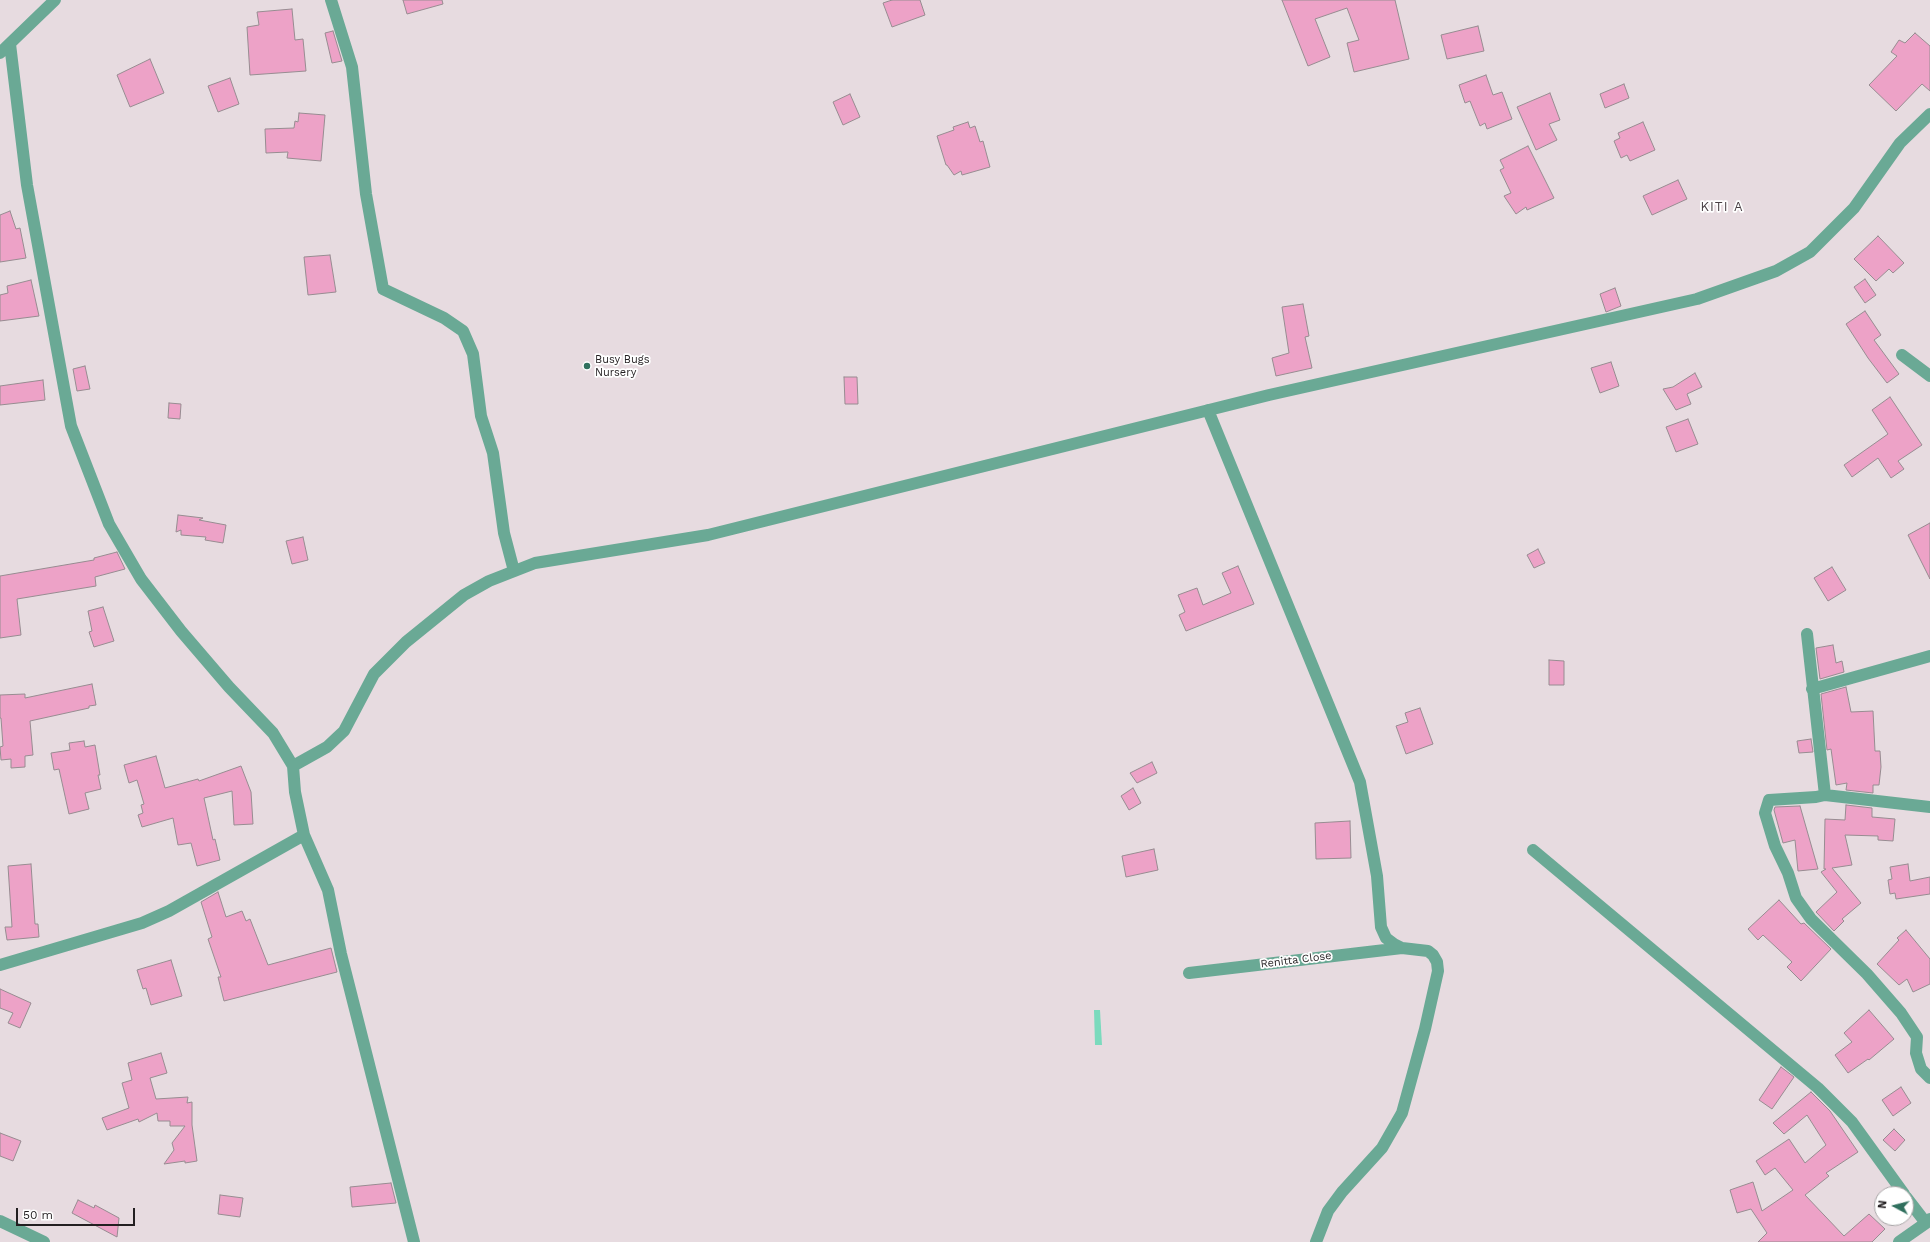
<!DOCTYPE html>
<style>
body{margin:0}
#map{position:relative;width:1930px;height:1242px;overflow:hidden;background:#e7dbe0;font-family:"Work Sans",sans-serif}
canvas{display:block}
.north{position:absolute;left:1874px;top:1186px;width:40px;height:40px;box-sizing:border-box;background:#fff;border:1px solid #a7a5a6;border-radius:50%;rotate:277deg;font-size:11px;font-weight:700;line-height:16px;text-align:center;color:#231f21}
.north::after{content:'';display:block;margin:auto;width:14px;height:18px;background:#30705e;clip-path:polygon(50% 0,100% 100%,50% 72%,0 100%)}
.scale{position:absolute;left:16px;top:1208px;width:119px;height:18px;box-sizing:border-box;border:2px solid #231f21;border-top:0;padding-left:5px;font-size:12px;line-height:14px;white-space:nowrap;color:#231f21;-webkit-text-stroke:3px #fff;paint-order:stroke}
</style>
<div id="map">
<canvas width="1930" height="1242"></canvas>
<div class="north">N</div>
<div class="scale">50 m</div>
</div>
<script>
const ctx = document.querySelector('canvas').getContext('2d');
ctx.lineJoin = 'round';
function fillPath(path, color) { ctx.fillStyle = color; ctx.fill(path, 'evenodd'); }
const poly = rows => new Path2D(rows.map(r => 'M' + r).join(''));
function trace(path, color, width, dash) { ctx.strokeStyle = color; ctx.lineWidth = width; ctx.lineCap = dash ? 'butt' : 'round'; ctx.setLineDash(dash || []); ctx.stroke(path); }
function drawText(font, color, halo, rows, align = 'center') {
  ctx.font = font + ' "Work Sans",sans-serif'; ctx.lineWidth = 3.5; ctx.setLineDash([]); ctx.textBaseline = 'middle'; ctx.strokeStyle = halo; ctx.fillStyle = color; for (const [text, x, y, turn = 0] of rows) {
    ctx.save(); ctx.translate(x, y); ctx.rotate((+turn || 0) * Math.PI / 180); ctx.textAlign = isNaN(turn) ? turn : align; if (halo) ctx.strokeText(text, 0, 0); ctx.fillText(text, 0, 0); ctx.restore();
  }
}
fillPath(poly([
 [1094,1010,1100,1010,1102,1045,1095,1045]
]), '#7bdabd');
const building = poly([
 [403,0,442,0,443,4,407,14,403,0],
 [892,0,920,0,925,15,892,27,883,3,892,0],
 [1282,0,1395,0,1409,59,1354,72,1347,43,1359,40,1347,8,1315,19,1330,57,1308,66,1282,0],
 [292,9,295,40,303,39,306,71,250,75,247,27,259,25,257,12,292,9],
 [1478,26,1484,51,1447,59,1441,35,1478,26],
 [333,31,342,61,332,63,325,33,333,31],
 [1915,33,1930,46,1930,91,1922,84,1896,111,1869,85,1897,56,1891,52,1899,40,1905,43,1915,33],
 [150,59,164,93,130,107,117,75,150,59],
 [1486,75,1493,95,1502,92,1512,119,1487,129,1485,123,1480,126,1470,101,1465,103,1459,85,1486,75],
 [230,78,239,104,218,112,208,86,230,78],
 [1624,84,1629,98,1605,108,1600,94,1624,84],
 [1550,93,1560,120,1549,124,1557,140,1536,150,1517,107,1550,93],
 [850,94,860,117,843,125,833,102,850,94],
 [299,113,325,115,321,161,287,158,288,152,266,153,265,129,294,128,295,121,298,122,299,113],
 [968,122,970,128,975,126,980,142,983,141,990,167,962,175,961,171,954,175,947,165,946,165,937,136,954,130,953,127,968,122],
 [1643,122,1655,150,1630,161,1627,155,1621,158,1614,141,1620,138,1618,133,1643,122],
 [1528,146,1554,198,1527,210,1526,207,1516,214,1504,196,1511,193,1500,170,1504,168,1500,160,1528,146],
 [1678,180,1687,199,1652,215,1643,196,1678,180],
 [10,211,16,229,20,228,26,258,0,262,0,215,10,211],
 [1878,236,1904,263,1893,273,1889,269,1876,281,1854,259,1878,236],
 [330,255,336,292,308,295,304,257,330,255],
 [1865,279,1876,295,1865,303,1854,287,1865,279],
 [31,280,39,316,0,321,0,295,8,293,7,286,31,280],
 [1615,288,1621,306,1606,312,1600,294,1615,288],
 [1303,304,1309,336,1305,337,1312,368,1276,376,1272,358,1289,353,1282,307,1303,304],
 [1865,311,1881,335,1874,340,1899,374,1887,383,1868,358,1846,324,1865,311],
 [1611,362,1619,386,1600,393,1591,368,1611,362],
 [85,366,90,389,77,391,73,369,85,366],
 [1695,373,1702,387,1687,394,1691,404,1676,410,1663,389,1673,387,1695,373],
 [844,377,857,377,858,404,845,404,844,377],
 [43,380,45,400,0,405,0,386,43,380],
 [1890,397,1922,445,1898,461,1904,469,1891,478,1878,458,1852,477,1844,465,1888,434,1872,410,1890,397],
 [169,403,181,404,180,419,168,418,169,403],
 [1688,419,1698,444,1676,452,1666,427,1688,419],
 [178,515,203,518,199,520,226,525,223,543,205,540,206,537,181,535,181,530,176,532,178,515],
 [1930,523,1930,579,1908,535,1930,523],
 [303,537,308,560,292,564,286,541,303,537],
 [1538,549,1545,563,1534,568,1527,555,1538,549],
 [117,552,125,569,95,577,96,586,17,599,21,635,0,638,0,576,94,560,94,558,117,552],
 [1238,566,1254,604,1186,631,1179,615,1185,612,1178,595,1197,588,1203,605,1231,593,1222,573,1238,566],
 [1832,567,1846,590,1828,601,1814,578,1832,567],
 [103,607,114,641,94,647,89,632,92,631,88,611,103,607],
 [1833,645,1836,663,1842,661,1844,672,1820,679,1816,648,1833,645],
 [1549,660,1564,661,1564,685,1549,685,1549,660],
 [92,684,96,705,89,706,89,708,30,721,33,755,25,756,25,767,11,768,11,759,1,760,0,747,3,746,1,718,0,718,0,695,25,694,25,698,92,684],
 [1846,687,1851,712,1873,711,1875,751,1880,751,1881,767,1879,785,1873,785,1873,793,1846,790,1847,783,1836,785,1831,749,1827,750,1821,694,1846,687],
 [1420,708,1433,744,1406,754,1396,726,1408,722,1405,713,1420,708],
 [1811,739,1813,752,1799,753,1797,741,1811,739],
 [84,741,85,747,95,745,100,775,98,775,101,789,85,793,89,809,69,814,59,769,54,770,51,753,70,750,69,743,84,741],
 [156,756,165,788,198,779,199,781,241,766,251,792,253,824,234,825,232,791,204,798,213,840,215,839,220,860,197,866,191,843,178,845,173,818,142,827,138,815,143,813,141,805,144,804,137,780,129,783,124,765,156,756],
 [1152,762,1157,773,1137,783,1130,773,1152,762],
 [1133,788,1141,803,1129,810,1121,796,1133,788],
 [1846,805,1872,808,1872,817,1895,819,1893,841,1878,840,1878,836,1845,835,1852,865,1832,868,1861,903,1842,919,1844,921,1834,931,1816,912,1837,892,1821,872,1826,869,1824,869,1825,819,1845,820,1846,805],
 [1800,806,1818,869,1798,871,1795,840,1783,843,1774,810,1775,807,1800,806],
 [1350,821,1351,858,1316,859,1315,823,1350,821],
 [1154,849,1158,870,1126,877,1122,856,1154,849],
 [31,864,35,924,38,924,39,937,7,940,5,927,12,927,8,866,31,864],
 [1908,864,1910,881,1930,877,1930,894,1896,899,1895,893,1890,894,1888,880,1892,879,1890,867,1908,864],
 [218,892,226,917,242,911,246,921,250,919,268,965,331,948,337,972,224,1001,218,977,221,977,208,939,212,937,201,902,218,892],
 [1779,900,1801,924,1804,923,1831,949,1801,981,1787,967,1792,962,1763,935,1758,940,1748,929,1779,900],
 [1906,930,1930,959,1930,984,1913,992,1907,979,1899,985,1877,964,1899,940,1897,938,1906,930],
 [171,960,182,996,151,1005,146,988,143,989,137,970,171,960],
 [0,989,31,1003,20,1028,8,1023,13,1013,0,1008,0,989],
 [1869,1010,1894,1039,1869,1060,1868,1059,1848,1073,1835,1055,1852,1042,1844,1033,1869,1010],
 [161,1053,167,1073,150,1078,156,1099,188,1097,187,1103,192,1102,192,1125,197,1161,185,1163,185,1161,164,1164,174,1150,172,1143,185,1126,170,1126,170,1121,158,1121,157,1113,139,1122,138,1119,107,1130,102,1118,129,1108,122,1083,132,1080,128,1063,161,1053],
 [1781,1067,1794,1077,1772,1109,1759,1100,1781,1067],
 [1901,1087,1911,1103,1893,1116,1882,1100,1901,1087],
 [1811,1092,1830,1111,1858,1152,1826,1173,1829,1176,1805,1195,1844,1236,1869,1214,1885,1229,1872,1242,1758,1242,1767,1233,1751,1209,1737,1213,1730,1190,1753,1182,1762,1211,1793,1190,1775,1168,1765,1175,1756,1161,1789,1139,1805,1163,1826,1145,1807,1115,1784,1134,1773,1123,1811,1092],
 [1894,1129,1905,1140,1895,1151,1883,1140,1894,1129],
 [0,1133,21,1141,13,1161,0,1156,0,1133],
 [391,1183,396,1203,352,1207,350,1187,391,1183],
 [220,1195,243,1198,240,1217,218,1214,220,1195],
 [78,1200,94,1208,95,1205,119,1218,117,1237,72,1213,78,1200]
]);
fillPath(building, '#eda2c7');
trace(building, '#978c91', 1);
trace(poly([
 [331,0,352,67,366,194,383,289,444,318,463,331,473,354,481,416,493,453,504,533,514,571],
 [10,44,27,185,71,426,109,524,141,579,181,631,229,687,273,733,293,766,295,792,304,835,328,890,341,954,414,1242],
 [0,53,55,0],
 [1902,355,1930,376],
 [1208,410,1360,782,1377,876,1381,927,1386,938,1394,944,1402,948,1428,951,1433,955,1437,962,1438,971,1425,1029,1402,1113,1382,1148,1342,1192,1328,1211,1316,1242],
 [1807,634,1825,795],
 [1812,689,1930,656],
 [293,766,327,747,344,731,374,674,406,642,464,595,489,581,535,563,708,535,1269,395,1697,299,1776,271,1810,252,1854,208,1900,143,1930,114],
 [1930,807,1825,795,1816,797,1769,800,1765,813,1775,846,1788,873,1796,898,1811,919,1867,974,1901,1013,1917,1037,1916,1053,1921,1069,1930,1078],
 [1533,850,1818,1088,1852,1122,1904,1194],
 [0,965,142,923,169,911,304,835],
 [1189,973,1402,948],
 [1906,1197,1926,1223],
 [0,1221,44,1242],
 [1899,1242,1926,1223,1930,1219]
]), '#6aa995', 12);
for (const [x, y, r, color] of [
 [587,366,4,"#30705e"]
]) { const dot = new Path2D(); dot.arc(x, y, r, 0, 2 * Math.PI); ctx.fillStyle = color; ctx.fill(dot); trace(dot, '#fff', 1.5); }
drawText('11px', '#231f21', '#fff', [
 ["Busy Bugs",595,360],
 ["Nursery",595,373]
], 'left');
drawText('11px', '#231f21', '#fff', [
 ["Renitta Close",1296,960,-7]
]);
ctx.letterSpacing = '1px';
drawText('13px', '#483e43', '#fff', [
 ["KITI A",1722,207]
]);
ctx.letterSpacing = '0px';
</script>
